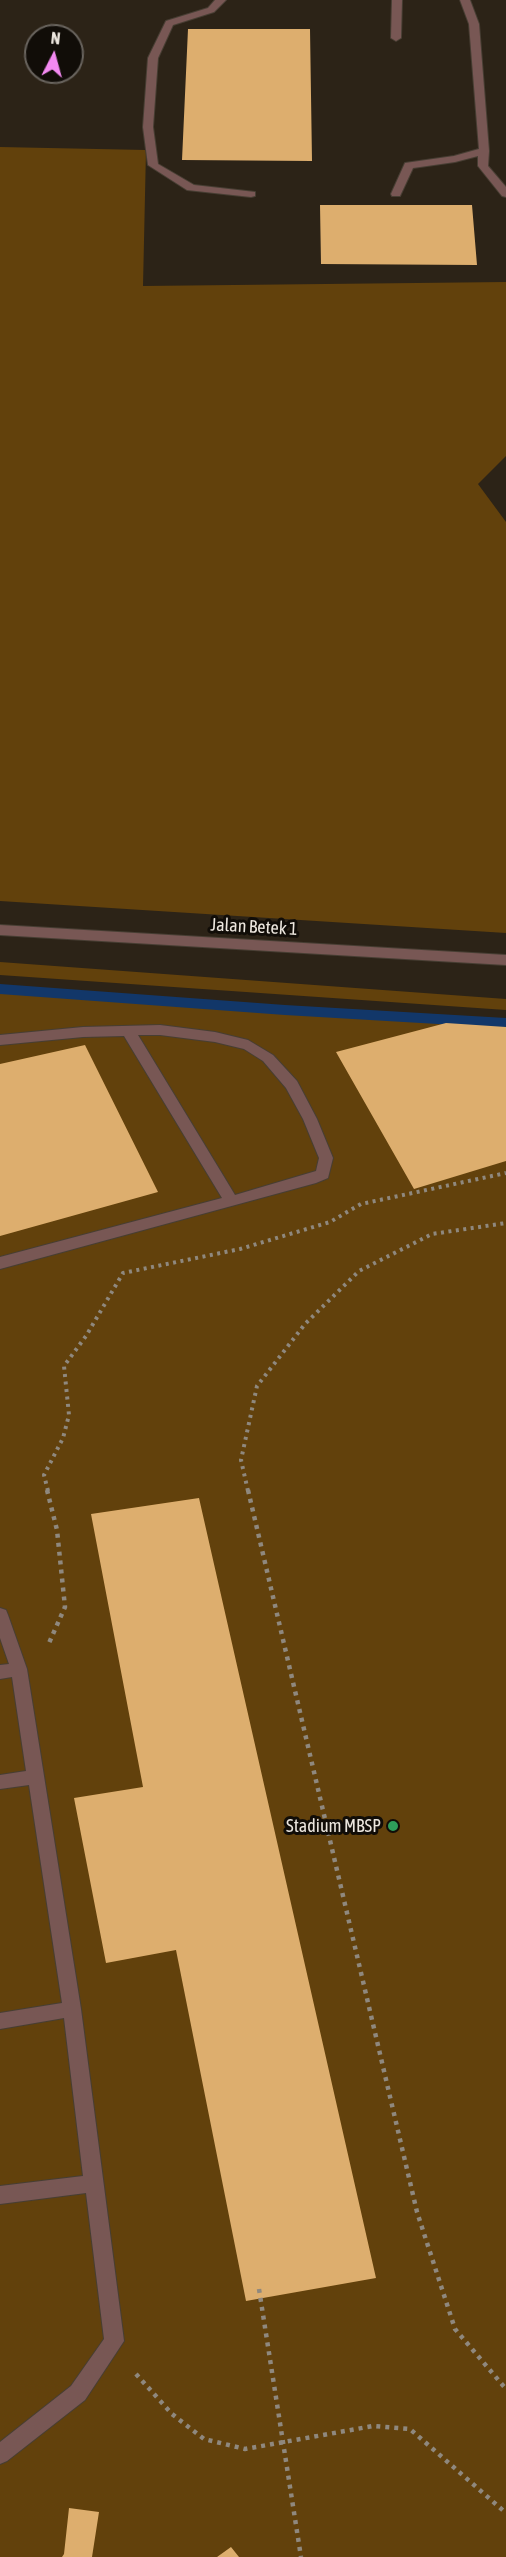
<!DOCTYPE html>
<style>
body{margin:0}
#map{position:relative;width:506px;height:2557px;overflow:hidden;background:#2c2317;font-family:"Asap Condensed",sans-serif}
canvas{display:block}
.north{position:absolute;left:24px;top:24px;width:60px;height:60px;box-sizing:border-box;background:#110d08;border:2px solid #69645e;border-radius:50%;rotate:6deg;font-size:16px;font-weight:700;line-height:24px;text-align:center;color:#ece6de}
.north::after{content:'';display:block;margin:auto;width:21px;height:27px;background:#f389f1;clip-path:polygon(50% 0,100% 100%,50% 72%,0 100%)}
</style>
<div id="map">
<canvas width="506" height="2557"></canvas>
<div class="north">N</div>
</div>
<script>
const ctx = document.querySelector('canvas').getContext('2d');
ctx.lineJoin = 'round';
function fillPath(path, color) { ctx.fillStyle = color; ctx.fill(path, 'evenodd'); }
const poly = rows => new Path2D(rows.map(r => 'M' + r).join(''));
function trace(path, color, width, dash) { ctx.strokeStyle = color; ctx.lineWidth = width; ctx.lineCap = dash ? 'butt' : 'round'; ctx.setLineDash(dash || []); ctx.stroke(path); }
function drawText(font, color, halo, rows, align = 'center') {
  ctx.font = font + ' "Asap Condensed",sans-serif'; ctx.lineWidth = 6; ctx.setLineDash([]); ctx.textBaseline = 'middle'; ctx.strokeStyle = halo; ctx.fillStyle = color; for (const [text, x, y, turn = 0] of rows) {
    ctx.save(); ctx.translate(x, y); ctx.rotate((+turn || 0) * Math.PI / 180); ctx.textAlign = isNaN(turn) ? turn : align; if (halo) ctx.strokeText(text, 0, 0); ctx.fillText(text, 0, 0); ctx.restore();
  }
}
fillPath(poly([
 [0,147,146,150,143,286,506,282,506,456,478,484,506,522,506,933,0,901],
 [0,962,506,999,506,1010,0,975],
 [0,993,506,1027,506,2557,0,2557]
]), '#62410c');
fillPath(poly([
 [0,984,285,1005,506,1018,506,1028,285,1015,0,994,0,984]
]), '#123769');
fillPath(poly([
 [188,29,310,29,312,161,182,160],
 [320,205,472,205,477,265,321,264],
 [446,1023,506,1027,506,1161,414,1189,336,1052],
 [85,1045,158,1192,0,1236,0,1064],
 [199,1498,376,2278,246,2301,176,1950,106,1963,74,1798,143,1787,91,1514],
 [69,2508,99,2512,92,2557,62,2557,64,2554],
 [231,2547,239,2557,217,2557]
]), '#ddae6e');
const service = poly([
 [215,0,226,0,214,12,173,25,158,58,153,127,158,164,194,185,255,192,255,196,251,197,187,190,148,165,143,127,148,58,166,21,208,8,215,0],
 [392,0,402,0,401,38,396,41,391,38,392,0],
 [460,0,470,0,479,24,489,151,488,166,506,187,506,197,502,196,478,166,478,156,455,162,413,168,400,196,392,196,391,194,405,163,454,156,479,149,469,24,460,0],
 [160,1025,215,1032,248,1040,273,1055,297,1081,317,1119,333,1158,328,1178,316,1183,0,1269,0,1257,222,1198,124,1036,83,1037,0,1045,0,1035,83,1027,160,1025],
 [138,1035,160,1035,215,1042,244,1049,263,1061,286,1088,303,1119,319,1158,316,1171,235,1195,138,1035],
 [0,1608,6,1610,8,1615,27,1669,81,2009,124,2341,85,2400,7,2461,0,2464,0,2442,71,2386,104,2339,86,2193,0,2204,0,2186,83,2176,64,2018,0,2029,0,2013,62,2003,29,1785,0,1789,0,1775,26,1771,12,1677,0,1679,0,1665,9,1664,0,1638,0,1608]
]);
const minor = poly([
 [0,925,506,955,506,965,0,935,0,925]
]);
trace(service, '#473e33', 2);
trace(minor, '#473e33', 2);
trace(poly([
 [48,1491,44,1475,63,1438,69,1415,64,1366,86,1336,123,1273,240,1249,330,1222,361,1204,506,1173],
 [248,1491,241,1460,257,1386,305,1324,359,1271,432,1234,506,1223]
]), '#8f887e', 4, [3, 4.5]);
trace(poly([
 [47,1490,57,1530,65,1607,49,1643],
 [248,1490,417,2212,455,2329,506,2389],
 [136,2374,172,2414,204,2439,245,2449,373,2426,410,2429,506,2513]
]), '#8f887e', 4.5, [4, 5]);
fillPath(service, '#785754');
fillPath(minor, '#785754');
trace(poly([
 [259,2289,301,2557]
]), '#8f887e', 4.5, [4, 5]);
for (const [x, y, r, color] of [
 [393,1826,6,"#2e9e5b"]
]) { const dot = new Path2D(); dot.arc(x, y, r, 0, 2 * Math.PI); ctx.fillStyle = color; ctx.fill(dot); trace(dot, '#110d08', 2); }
drawText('18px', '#ece6de', '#110d08', [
 ["Jalan Betek 1",254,927,3]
]);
drawText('18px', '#ece6de', '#110d08', [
 ["Stadium MBSP",381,1826]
], 'right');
</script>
